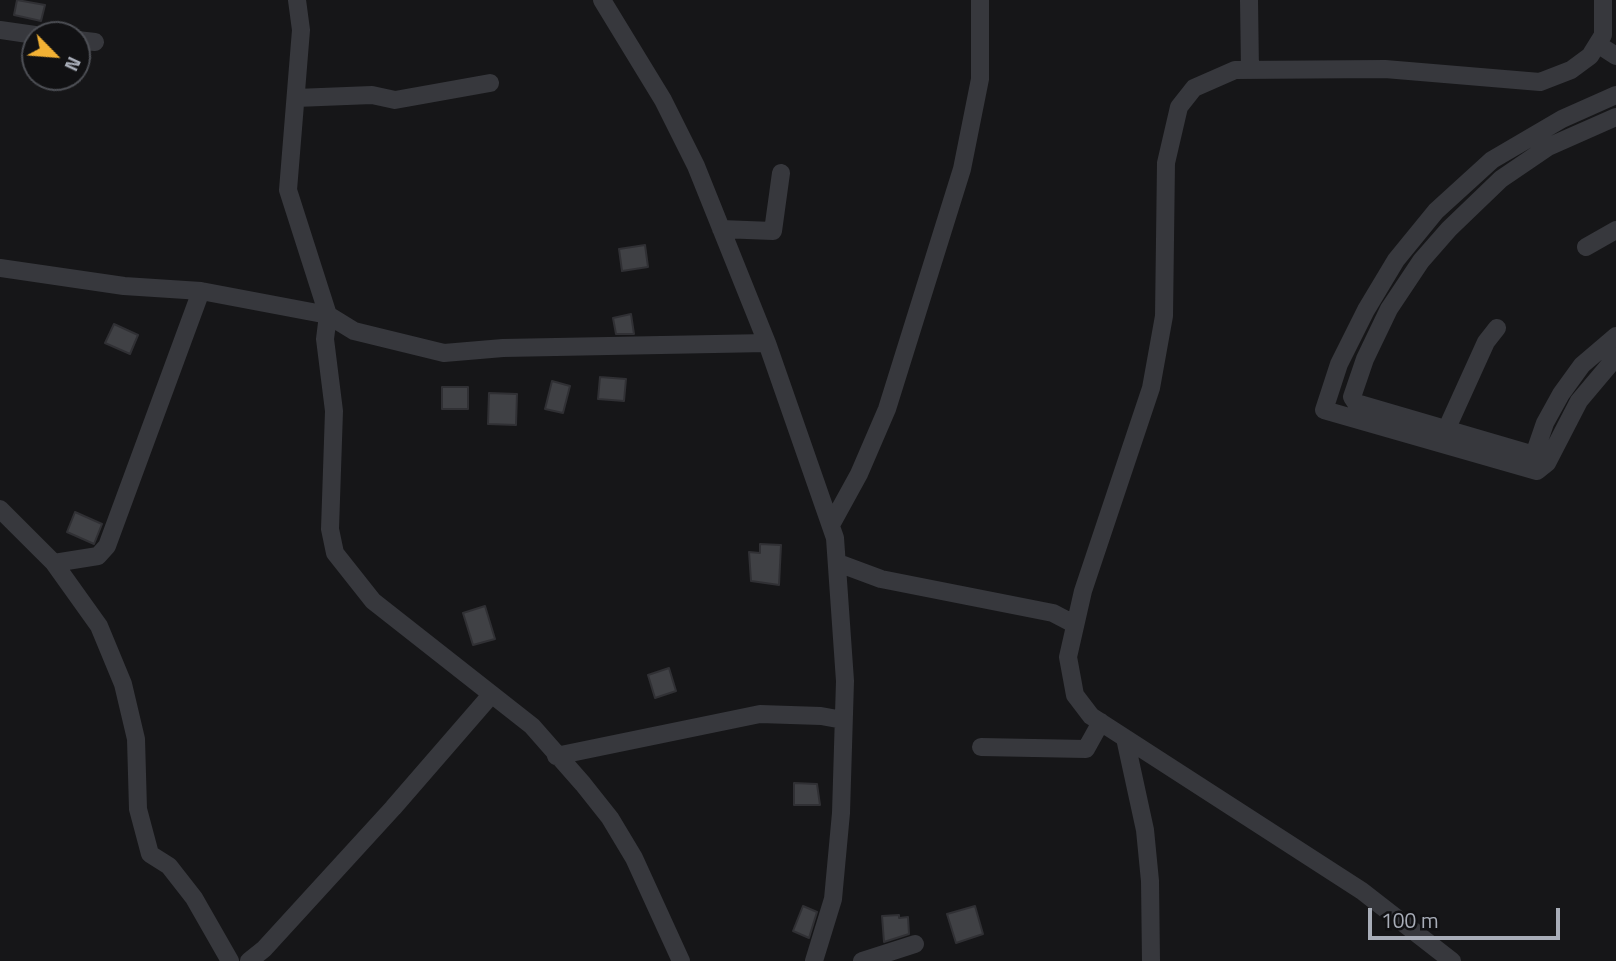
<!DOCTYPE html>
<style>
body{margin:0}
#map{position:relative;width:1616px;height:961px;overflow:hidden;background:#161618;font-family:"Titillium Web",sans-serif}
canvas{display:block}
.north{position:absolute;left:21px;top:21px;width:70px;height:70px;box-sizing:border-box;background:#111113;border:2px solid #4d4f55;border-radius:50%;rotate:115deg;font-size:19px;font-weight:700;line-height:28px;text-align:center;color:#a8adb8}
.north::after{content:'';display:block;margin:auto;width:24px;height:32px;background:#f2b134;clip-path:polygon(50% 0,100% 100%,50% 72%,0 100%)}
.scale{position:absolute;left:1368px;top:908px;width:192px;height:32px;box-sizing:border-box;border:4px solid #a8adb8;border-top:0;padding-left:9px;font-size:21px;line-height:24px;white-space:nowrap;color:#a8adb8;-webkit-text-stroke:5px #111113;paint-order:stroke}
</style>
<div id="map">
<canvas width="1616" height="961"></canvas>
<div class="north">N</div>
<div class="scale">100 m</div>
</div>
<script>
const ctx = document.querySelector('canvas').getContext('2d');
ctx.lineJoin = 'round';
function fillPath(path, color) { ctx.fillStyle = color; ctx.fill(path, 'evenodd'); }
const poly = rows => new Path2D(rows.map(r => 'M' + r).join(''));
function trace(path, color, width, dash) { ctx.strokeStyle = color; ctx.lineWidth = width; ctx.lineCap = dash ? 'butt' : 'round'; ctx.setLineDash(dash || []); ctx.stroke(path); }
const building = poly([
 [17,0,45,5,41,21,14,15,17,0],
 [645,245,648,267,622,271,619,249,645,245],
 [631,314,634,334,616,334,613,318,631,314],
 [114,324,138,335,130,354,105,343,114,324],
 [600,377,626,379,624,401,598,399,600,377],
 [552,381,570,386,563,413,545,409,552,381],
 [442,387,468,387,468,409,442,409,442,387],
 [489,393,517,394,516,425,488,424,489,393],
 [75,512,102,524,94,544,67,532,75,512],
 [760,544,781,545,779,585,751,581,749,552,760,553,760,544],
 [485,606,495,639,473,645,463,613,485,606],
 [669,668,676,691,655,698,648,675,669,668],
 [794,783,817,784,820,805,794,805,794,783],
 [803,906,817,912,809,938,793,931,803,906],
 [975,906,983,934,956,943,947,914,975,906],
 [899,915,899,918,908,917,909,934,884,942,882,916,899,915]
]);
fillPath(building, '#404145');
trace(building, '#303034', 2);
trace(poly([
 [297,0,301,30,288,190,328,315,325,339,334,411,330,529,335,553,373,601,532,726,583,784,610,818,634,858,681,961],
 [602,0,663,100,696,166,767,343,835,538,845,681,841,813,833,899,814,961],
 [1249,0,1250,70],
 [0,30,35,35],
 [77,40,95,42],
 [1599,45,1616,56],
 [1616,95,1562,119,1492,160,1436,211,1396,260,1366,310,1339,364,1324,410,1537,471,1547,463,1579,401,1616,357],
 [296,98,372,95,395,100,490,83],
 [1616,117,1548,147,1501,179,1449,229,1421,261,1389,309,1365,359,1352,397,1356,403,1534,455,1545,423,1561,394,1582,365,1616,336],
 [721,229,773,231,781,173],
 [1586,247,1616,230],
 [0,268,124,286,201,291,328,315,354,331,444,353,503,348,767,343],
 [1447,428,1486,342,1497,328],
 [0,509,54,563,99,626,123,684,136,739,138,809,150,854,169,866,194,898,230,961],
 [831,525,859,474,887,409,962,169,980,79,980,0],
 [54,563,98,556,107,546,201,291],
 [838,563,881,579,1053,613,1074,624],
 [1125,738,1145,830,1150,881,1151,961],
 [981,747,1086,749,1101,722],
 [556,756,760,714,821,716,843,720],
 [249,961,264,949,393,808,491,695],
 [862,961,915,944],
 [1452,961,1362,891,1091,716,1075,695,1068,657,1083,591,1151,388,1164,316,1166,163,1179,107,1194,88,1235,70,1385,69,1540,82,1571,70,1590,56,1603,35,1603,0]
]), '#37383d', 18);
</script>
